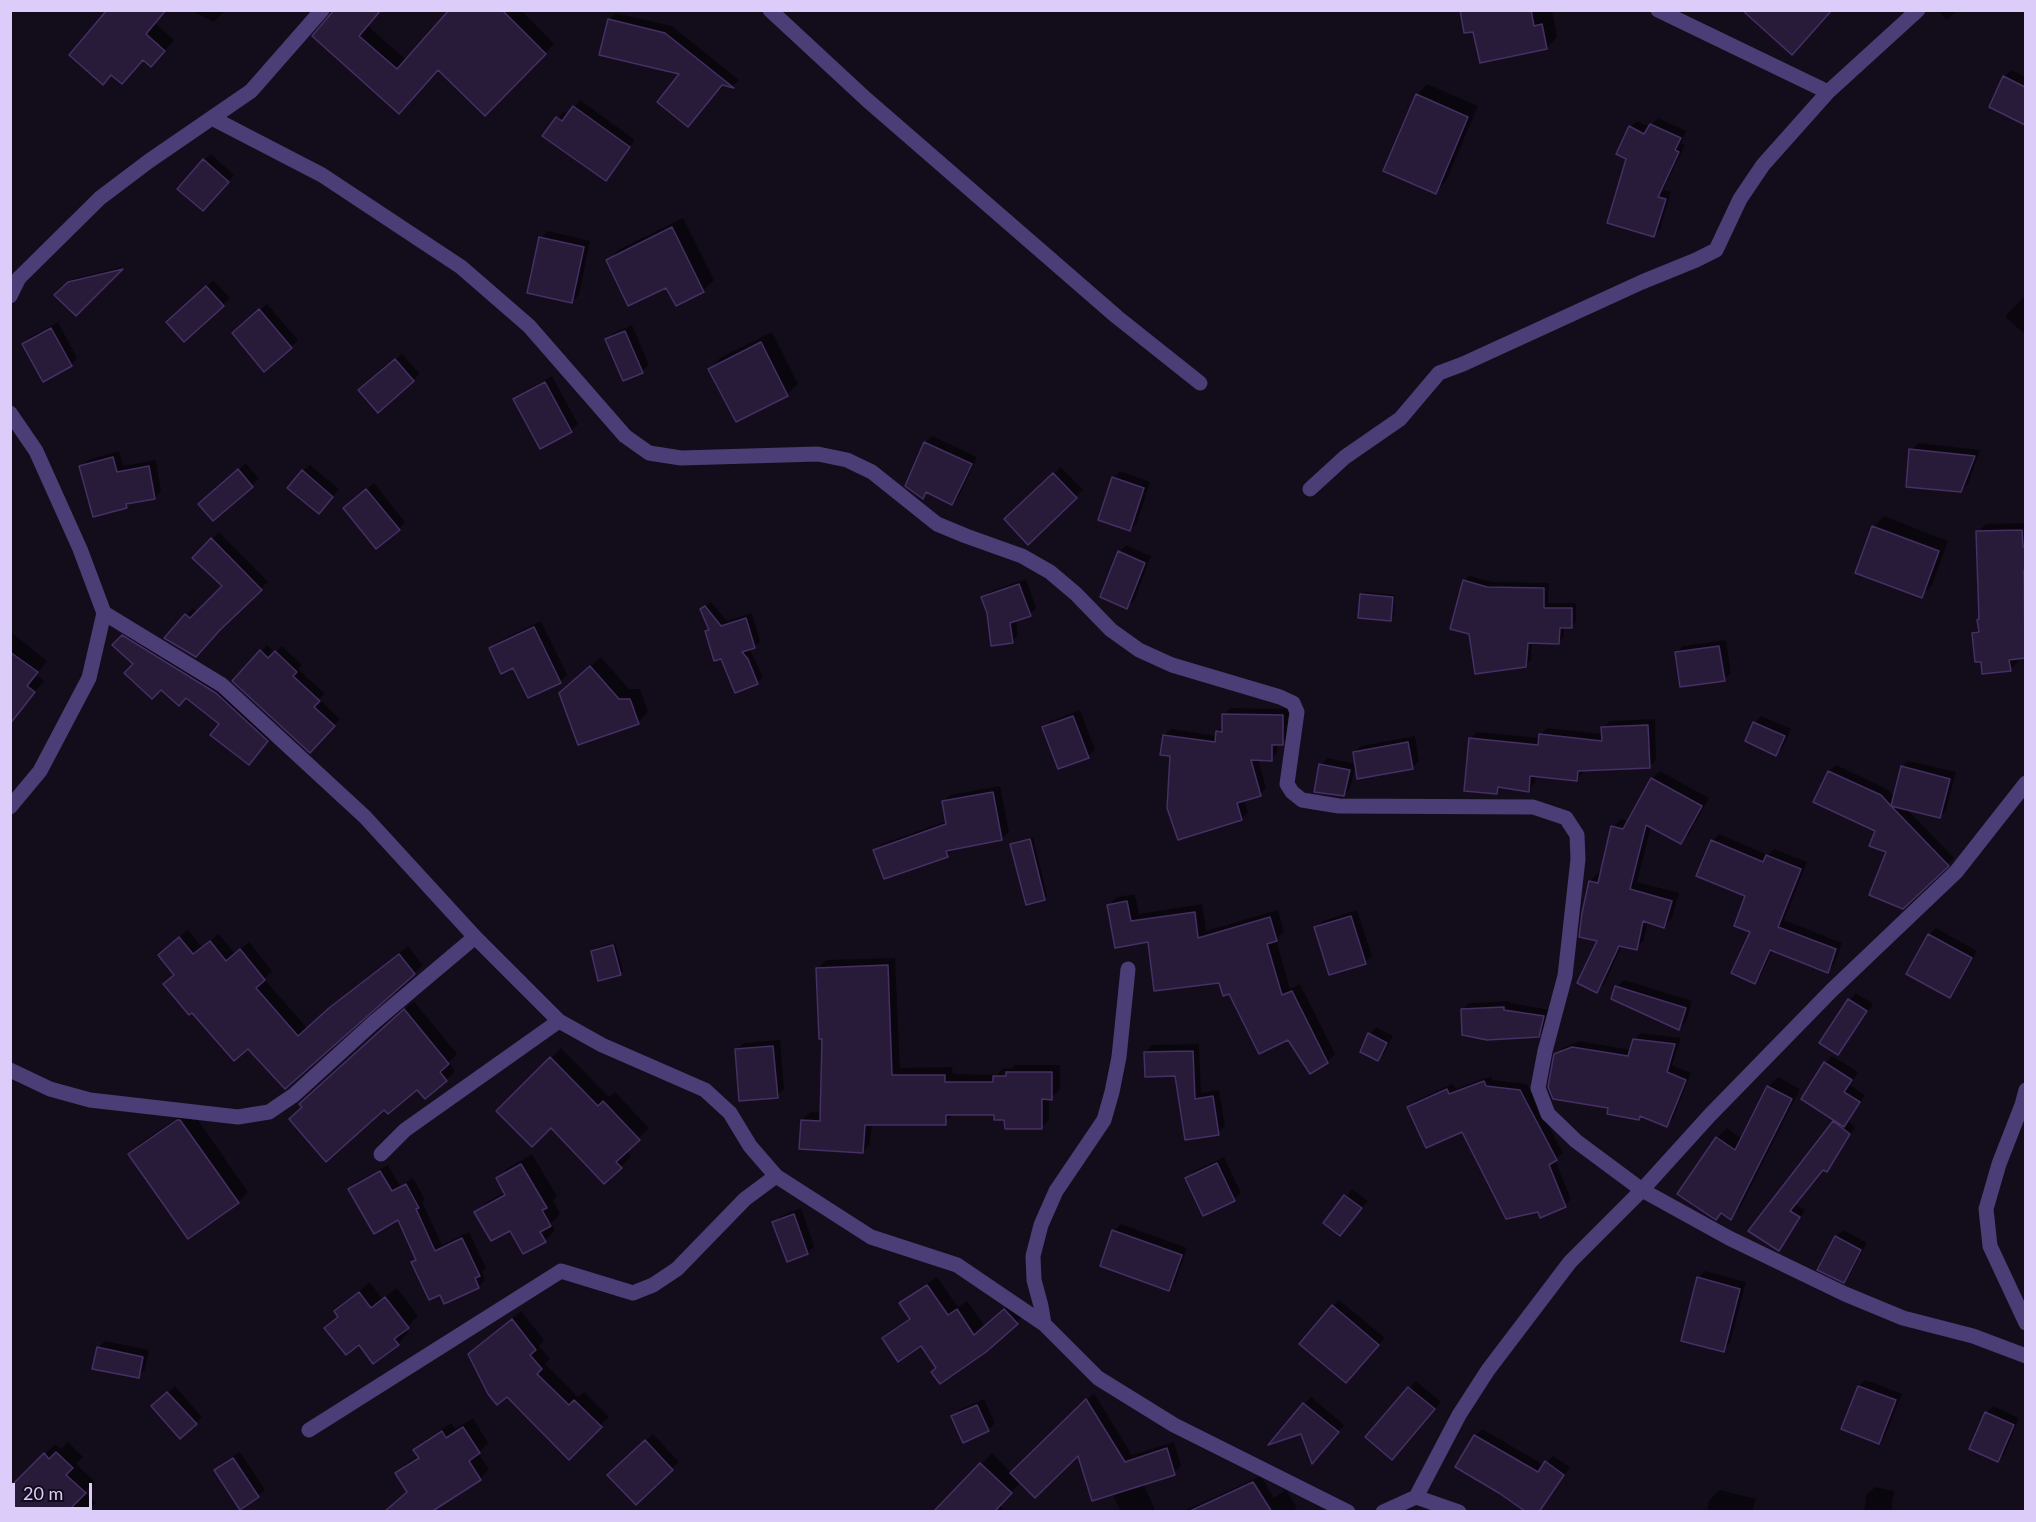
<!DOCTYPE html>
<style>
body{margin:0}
#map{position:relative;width:2036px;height:1522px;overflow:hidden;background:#130d1b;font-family:Lato,sans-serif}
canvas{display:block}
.frame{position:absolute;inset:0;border:12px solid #dbccfa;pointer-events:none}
.scale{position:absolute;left:12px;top:1483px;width:80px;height:27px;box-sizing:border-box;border:3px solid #dbccfa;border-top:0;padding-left:8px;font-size:18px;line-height:21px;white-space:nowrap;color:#dbccfa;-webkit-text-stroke:4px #130d1b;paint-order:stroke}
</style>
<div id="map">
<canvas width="2036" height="1522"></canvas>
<div class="frame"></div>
<div class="scale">20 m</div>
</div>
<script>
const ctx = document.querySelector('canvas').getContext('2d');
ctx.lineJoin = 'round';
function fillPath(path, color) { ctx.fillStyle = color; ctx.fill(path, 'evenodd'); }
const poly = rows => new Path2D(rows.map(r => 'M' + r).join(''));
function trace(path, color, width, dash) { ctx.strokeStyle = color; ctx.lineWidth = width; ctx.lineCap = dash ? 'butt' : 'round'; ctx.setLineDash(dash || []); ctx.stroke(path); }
fillPath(poly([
 [109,10,166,10,155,23,174,40,161,55],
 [189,10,225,10,214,22],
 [337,10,367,25,407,61,449,10,521,10,554,44,485,114,439,69,409,103],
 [1461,10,1552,10,1557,37,1547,48,1474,30],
 [1937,10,1957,10,1947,20],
 [616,13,672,26,739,80,733,86,681,73,609,20],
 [2011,70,2026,77,2025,123,2004,77],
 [1427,84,1478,106,1446,181,1435,192,1417,95],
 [580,100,635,140,612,172,544,136,564,111,569,114],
 [1658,118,1686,131,1681,143,1685,145,1663,190,1671,192,1660,229,1654,236,1628,158,1630,127,1637,121,1650,127],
 [211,154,234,175,209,203,204,160],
 [683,218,714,280,703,291,667,287,607,261,618,250],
 [548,231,590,241,579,295,572,302,541,238],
 [122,267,76,314,57,295,72,279],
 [213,280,230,298,223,305,175,316],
 [2026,294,2026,335,2005,317],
 [267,304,298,340,291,347,241,326],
 [58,322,77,358,71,365,24,344,30,337],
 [632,325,649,365,642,371,607,339,614,333],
 [772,332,798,384,787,394,737,420,710,369,720,358],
 [402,354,420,374,413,380,367,384],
 [552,376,578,424,571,431,515,399,522,393],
 [932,436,977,457,959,496,952,503,929,491,923,497,925,443],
 [1918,443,1980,450,1968,484,1961,491,1911,450],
 [119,451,123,466,156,460,161,491,154,498,131,501,126,507,81,467,88,460],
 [246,463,259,479,213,519,207,497],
 [310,465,339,489,326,505,303,471],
 [1061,467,1083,490,1028,543,1006,519],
 [1120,471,1150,482,1137,523,1130,530,1113,478],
 [374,483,405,522,399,529,352,502],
 [1884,516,1948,541,1932,585,1921,596,1874,527],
 [2026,523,2026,657,2017,658,2018,662,2010,670,1982,660,1973,634,1980,627,1981,618,1978,532,1986,524],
 [219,532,268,582,224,624,166,638,193,608,197,612,224,586,194,558],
 [1126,545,1151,556,1134,601,1127,607,1119,552],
 [1469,576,1493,582,1549,583,1548,603,1576,603,1576,622,1571,627,1564,627,1564,637,1559,642,1532,641,1531,660,1526,665,1464,581],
 [1026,579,1036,608,1030,614,1016,619,1018,635,1012,641,988,612,983,598,989,592],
 [1364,592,1395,595,1394,616,1391,619,1361,595],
 [711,602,727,621,752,613,760,641,754,647,749,648,763,677,757,683,736,691,721,657,707,632,710,629,702,610],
 [541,621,567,675,560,682,514,666,490,649,497,642],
 [129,630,222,687,273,734,255,757,221,723,186,696,161,688,114,645],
 [10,631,47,661,36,675,44,681,18,712,10,707],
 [1726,640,1731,673,1724,679,1676,653,1683,646],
 [267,645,275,653,282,646,302,665,298,669,325,694,319,699,340,719,310,751,234,681],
 [601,657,629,689,640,689,648,712,638,723,572,682],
 [1230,708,1289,709,1289,737,1282,744,1278,744,1277,753,1271,759,1258,759,1266,788,1260,794,1244,799,1248,812,1242,819,1172,755,1164,735,1171,729,1217,736,1217,732,1223,726,1224,715],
 [1080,710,1095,750,1088,756,1044,728,1051,721],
 [1761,716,1791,729,1783,747,1776,754,1755,723],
 [1655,719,1656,760,1649,767,1584,769,1583,772,1577,779,1536,775,1535,783,1528,790,1503,787,1497,792,1470,739,1477,732,1540,738,1540,735,1547,728,1603,734,1603,728,1610,721],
 [1415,736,1419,761,1412,768,1354,752,1361,746],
 [1328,758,1356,764,1350,788,1344,795,1321,764],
 [1908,761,1956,772,1946,810,1940,817,1906,808,1954,858,1903,907,1888,852,1877,830,1815,801,1829,771,1836,765,1887,789,1895,797,1902,767],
 [1660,771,1709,798,1689,834,1681,842,1651,826,1637,882,1679,893,1672,918,1664,926,1648,921,1644,940,1636,948,1622,945,1605,983,1597,991,1599,940,1590,881,1598,873,1601,874,1613,827,1621,819,1629,821,1652,779],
 [1000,786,1009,832,1002,839,955,848,947,855,875,851,882,844,947,821,943,802,950,795],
 [1719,834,1768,855,1774,849,1807,862,1784,920,1842,943,1834,964,1827,971,1773,950,1761,975,1754,982,1752,932,1746,896,1712,841],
 [1033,837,1047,896,1044,899,1012,844,1015,841],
 [1135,894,1139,914,1202,904,1206,931,1278,910,1284,932,1276,939,1290,989,1300,984,1335,1054,1327,1062,1288,1038,1230,992,1220,981,1149,940,1109,905,1117,897],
 [1357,910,1372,956,1365,962,1316,928,1323,921],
 [1936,928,1977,951,1956,989,1950,996,1908,973,1929,935],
 [188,930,202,947,219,934,235,954,249,942,272,971,264,979,307,1028,339,1000,408,946,423,965,286,1087,176,974,168,946],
 [615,943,623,971,620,974,592,951,595,948],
 [895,958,900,1068,952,1067,953,1074,997,1075,1003,1068,1012,1069,1015,1065,1060,1065,1060,1090,1051,1098,1049,1098,1049,1120,1041,1128,1006,1119,995,1113,953,1114,945,1123,872,1124,870,1144,862,1152,802,1120,810,1112,822,1113,824,1038,818,968,826,960],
 [1624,980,1692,1001,1686,1022,1679,1028,1617,987],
 [1856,993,1873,1004,1845,1046,1838,1053,1821,1042,1850,1000],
 [414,1001,457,1054,449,1062,455,1071,446,1080,425,1097,417,1088,385,1108,310,1095],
 [1510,1001,1511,1003,1550,1010,1545,1028,1538,1035,1462,1010,1469,1003],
 [1376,1027,1393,1036,1385,1052,1378,1059,1370,1034],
 [1641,1033,1681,1038,1672,1065,1691,1073,1673,1119,1667,1125,1642,1115,1639,1119,1610,1106,1556,1055,1563,1048,1579,1041,1632,1050,1634,1040],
 [780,1040,784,1089,777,1096,737,1049,744,1043],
 [1199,1044,1201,1093,1219,1090,1225,1126,1218,1133,1176,1074,1145,1052,1152,1045],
 [561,1048,609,1097,615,1092,649,1128,626,1150,631,1156,621,1167,551,1126,498,1111],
 [1832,1056,1858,1072,1850,1085,1865,1095,1848,1121,1855,1127,1833,1164,1827,1170,1824,1168,1795,1204,1805,1210,1785,1242,1779,1249,1750,1231,1837,1120,1803,1098,1826,1063],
 [1491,1076,1492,1080,1527,1084,1563,1153,1555,1160,1571,1199,1565,1205,1539,1211,1463,1130,1408,1108,1415,1101,1453,1084,1456,1089],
 [1778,1077,1800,1089,1740,1208,1731,1218,1679,1194,1717,1138,1727,1128,1742,1139,1768,1087],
 [189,1110,191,1110,248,1192,238,1202,130,1154,141,1143],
 [532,1154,557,1196,553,1200,560,1214,551,1223,555,1230,545,1241,511,1229,476,1212,487,1202,505,1192,497,1179,508,1168],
 [1224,1157,1241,1193,1234,1200,1187,1178,1194,1171],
 [388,1165,400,1186,413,1178,425,1200,422,1202,442,1245,469,1232,486,1268,482,1272,485,1280,478,1287,440,1293,413,1262,417,1259,399,1218,350,1189,357,1182],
 [1352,1189,1368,1201,1347,1227,1325,1222],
 [801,1208,814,1246,808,1253,774,1222,781,1216],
 [1121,1224,1187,1248,1175,1283,1168,1289,1114,1231],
 [1843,1230,1867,1243,1850,1274,1844,1281,1836,1237],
 [1705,1271,1746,1282,1730,1343,1724,1350,1698,1278],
 [937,1277,958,1307,967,1301,985,1326,1015,1301,1027,1313,985,1350,937,1368,921,1344,884,1338,894,1329,911,1317,901,1304,911,1294],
 [370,1282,382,1299,397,1288,418,1316,405,1329,408,1333,398,1344,374,1362,359,1343,326,1328,339,1316,336,1311],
 [1339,1300,1385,1338,1353,1375,1333,1306],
 [521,1311,544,1340,539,1346,550,1359,545,1364,578,1397,584,1392,609,1417,569,1457,470,1354],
 [105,1341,149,1350,145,1370,138,1376,98,1348],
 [1866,1380,1902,1394,1885,1436,1879,1442,1843,1428,1859,1386],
 [1416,1381,1441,1402,1399,1451,1367,1437],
 [175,1386,202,1417,196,1423,160,1399],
 [1094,1393,1132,1455,1174,1442,1181,1466,1174,1473,1143,1483,1156,1512,1121,1512,1112,1493,1079,1453,1021,1482,999,1504,1005,1512,935,1512,992,1453,1012,1473],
 [1311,1397,1344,1425,1319,1455,1304,1404],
 [984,1399,995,1423,988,1430,953,1417,959,1410],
 [1993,1406,2019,1418,2005,1453,1998,1460,1986,1413],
 [473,1418,488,1443,478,1453,489,1469,480,1479,431,1510,433,1512,386,1512,409,1492,397,1473,406,1464,419,1456,415,1450,424,1441,451,1423,455,1429],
 [1482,1429,1544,1465,1553,1456,1570,1467,1539,1512,1475,1436],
 [653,1434,679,1462,636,1503,609,1475],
 [68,1442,83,1457,76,1464,95,1482,85,1492,96,1503,87,1512,23,1512,10,1489,55,1444,61,1449],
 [240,1452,265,1490,258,1496,215,1470,222,1463],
 [1261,1476,1274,1498,1286,1490,1297,1507,1293,1512,1182,1512],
 [1875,1487,1894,1491,1891,1512,1864,1512,1866,1496],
 [1720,1490,1756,1499,1752,1512,1707,1512,1709,1500]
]), '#0007');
const building = poly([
 [107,10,166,10,146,34,165,51,151,67,143,60,122,84,111,75,103,85,69,55,107,10],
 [334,10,381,10,359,36,397,69,449,10,502,10,546,54,485,116,438,70,399,114,312,36,334,10],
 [1460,10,1531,10,1534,26,1542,24,1547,49,1480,63,1473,32,1464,33,1460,10],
 [1742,10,1832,10,1792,55,1742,10],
 [608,19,665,33,734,88,722,85,688,127,657,102,679,74,599,55,608,19],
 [2003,76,2025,87,2025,125,1989,107,2003,76],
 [1416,94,1468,117,1436,194,1383,171,1416,94],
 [573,106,630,147,606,181,542,136,556,117,562,121,573,106],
 [1650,124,1681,138,1675,150,1679,152,1658,197,1666,199,1654,237,1607,223,1626,159,1616,154,1629,126,1644,134,1650,124],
 [203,159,229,182,203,211,177,189,203,159],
 [672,227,704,292,676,306,666,288,628,306,606,260,672,227],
 [539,237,584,247,572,303,527,293,539,237],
 [123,269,76,316,54,295,68,282,123,269],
 [206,286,224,306,184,342,166,322,206,286],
 [259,309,292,348,264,372,232,333,259,309],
 [51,328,72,366,43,382,22,344,51,328],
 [625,331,643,373,623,381,605,339,625,331],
 [761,342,788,396,736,422,708,369,761,342],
 [395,359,414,381,378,413,358,390,395,359],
 [545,382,572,432,540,449,513,399,545,382],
 [924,442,972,464,952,505,926,492,923,499,905,486,924,442],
 [1909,449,1975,456,1961,492,1906,487,1909,449],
 [113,457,117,472,149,466,155,499,126,504,127,508,93,517,79,466,113,457],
 [238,469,253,487,213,521,198,504,238,469],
 [302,470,333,497,319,514,287,488,302,470],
 [1053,473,1077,498,1028,545,1004,519,1053,473],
 [1112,477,1144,488,1130,531,1098,520,1112,477],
 [366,489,400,530,376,549,343,508,366,489],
 [1872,526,1939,551,1922,598,1855,573,1872,526],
 [2022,530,2023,547,2025,547,2025,570,2024,570,2025,658,2009,660,2011,671,1982,674,1981,662,1975,662,1972,633,1979,632,1977,620,1979,619,1976,531,2022,530],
 [211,538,262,590,219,631,196,657,164,638,185,614,190,618,222,586,192,558,211,538],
 [1118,551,1145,563,1127,609,1100,597,1118,551],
 [1463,580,1487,587,1544,588,1544,608,1572,608,1572,628,1560,628,1559,644,1528,643,1526,667,1475,674,1469,634,1450,629,1463,580],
 [1019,584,1031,616,1010,623,1013,643,991,646,987,613,981,597,1019,584],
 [1360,594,1393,597,1391,621,1358,618,1360,594],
 [705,606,721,626,746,618,755,648,742,652,748,659,758,684,735,693,721,659,714,661,705,631,709,630,700,609,705,606],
 [534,627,561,683,528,698,513,668,501,674,489,648,534,627],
 [122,635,216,693,268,741,249,765,210,735,219,724,186,698,179,706,161,690,152,699,124,673,133,664,112,645,122,635],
 [1719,646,1725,681,1680,687,1675,652,1719,646],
 [260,650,268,658,275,651,297,672,293,676,320,701,314,707,335,726,310,753,232,681,260,650],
 [10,652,38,672,27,686,35,692,10,724,10,652],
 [590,666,619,699,630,699,639,724,578,745,559,693,590,666],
 [1222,714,1283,715,1283,745,1272,745,1272,761,1251,760,1261,796,1237,803,1242,820,1178,840,1167,808,1170,756,1160,755,1163,735,1215,742,1216,731,1222,732,1222,714],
 [1073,716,1089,758,1058,769,1042,727,1073,716],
 [1753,722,1785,736,1776,756,1745,741,1753,722],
 [1648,725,1650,768,1578,771,1577,781,1530,776,1529,792,1498,787,1497,794,1464,791,1469,738,1538,745,1539,734,1602,741,1601,727,1648,725],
 [1408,742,1413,769,1357,779,1353,752,1408,742],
 [1319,764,1350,770,1344,796,1314,792,1319,764],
 [1901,766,1950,779,1940,818,1891,806,1949,866,1903,909,1869,895,1886,852,1869,846,1875,831,1813,802,1828,771,1881,795,1891,806,1901,766],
 [1651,778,1702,806,1681,844,1646,825,1630,889,1672,901,1664,928,1643,921,1637,950,1619,946,1597,993,1577,983,1597,941,1579,937,1582,913,1589,881,1598,883,1611,826,1623,829,1651,778],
 [993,792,1002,840,946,851,948,857,884,879,873,850,946,824,942,801,993,792],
 [1030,839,1045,900,1026,905,1010,844,1030,839],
 [1711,840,1763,862,1766,855,1801,869,1778,927,1836,949,1828,973,1770,950,1755,984,1731,973,1750,932,1734,926,1745,896,1696,876,1711,840],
 [1127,901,1131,921,1195,912,1198,938,1270,917,1277,941,1267,944,1282,995,1292,991,1328,1063,1310,1074,1288,1040,1259,1054,1229,994,1223,996,1219,983,1154,991,1148,942,1115,948,1107,905,1127,901],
 [1351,916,1366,964,1329,975,1314,927,1351,916],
 [1928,934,1972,958,1950,998,1906,974,1928,934],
 [179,937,193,954,210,941,226,961,240,949,265,980,256,988,298,1036,329,1008,399,954,415,974,285,1089,248,1049,234,1061,192,1013,189,1015,163,984,174,975,158,955,179,937],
 [613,945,621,975,598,981,591,951,613,945],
 [888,965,892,1075,945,1075,945,1082,993,1082,993,1076,1006,1076,1006,1072,1052,1072,1052,1100,1042,1099,1042,1129,1005,1129,1004,1120,994,1120,994,1115,946,1115,946,1125,865,1125,863,1153,799,1149,801,1120,820,1121,822,1039,819,1039,816,968,888,965],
 [1615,986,1686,1008,1679,1030,1611,999,1615,986],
 [1848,999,1867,1011,1838,1055,1819,1043,1848,999],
 [1504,1007,1504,1010,1544,1016,1539,1037,1487,1040,1462,1035,1461,1009,1504,1007],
 [404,1009,449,1064,440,1072,447,1081,425,1099,417,1090,388,1114,384,1110,326,1162,289,1119,302,1107,299,1104,404,1009],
 [1368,1033,1387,1043,1378,1061,1360,1052,1368,1033],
 [1633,1039,1675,1044,1667,1072,1686,1080,1667,1127,1640,1116,1639,1120,1607,1114,1608,1108,1553,1099,1548,1087,1554,1054,1572,1047,1628,1056,1633,1039],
 [773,1046,778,1098,739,1101,735,1049,773,1046],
 [1193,1051,1195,1099,1213,1096,1219,1135,1185,1140,1175,1076,1145,1077,1144,1052,1193,1051],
 [550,1057,598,1106,603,1101,640,1140,616,1162,622,1168,604,1184,551,1128,532,1147,496,1111,550,1057],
 [1824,1062,1852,1080,1844,1092,1860,1102,1844,1127,1801,1099,1824,1062],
 [1484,1081,1486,1086,1520,1090,1557,1160,1549,1165,1566,1207,1540,1218,1538,1212,1506,1219,1462,1132,1426,1148,1407,1107,1447,1089,1449,1094,1484,1081],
 [1767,1086,1792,1099,1731,1220,1721,1213,1716,1220,1677,1194,1716,1137,1735,1150,1767,1086],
 [177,1120,180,1120,239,1203,188,1239,128,1154,177,1120],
 [1833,1121,1850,1134,1827,1172,1823,1170,1790,1211,1800,1217,1779,1251,1748,1231,1833,1121],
 [1217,1163,1235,1201,1203,1216,1185,1178,1217,1163],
 [521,1164,547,1208,542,1210,551,1226,540,1232,546,1242,523,1254,510,1231,491,1241,474,1212,505,1195,496,1178,521,1164],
 [380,1171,392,1191,406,1184,419,1208,416,1209,435,1251,462,1238,480,1276,475,1278,479,1288,444,1304,440,1295,429,1300,411,1262,416,1260,398,1220,374,1234,348,1189,380,1171],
 [1344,1195,1362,1208,1340,1236,1323,1223,1344,1195],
 [794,1214,808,1254,787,1262,772,1222,794,1214],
 [1112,1230,1182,1255,1169,1291,1100,1266,1112,1230],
 [1835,1236,1861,1250,1844,1283,1817,1270,1835,1236],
 [1697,1277,1740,1289,1724,1352,1681,1341,1697,1277],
 [927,1285,948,1315,957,1309,974,1335,1004,1309,1018,1324,986,1352,940,1384,931,1372,936,1368,921,1346,898,1362,882,1338,910,1319,899,1303,927,1285],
 [359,1292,371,1308,385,1297,409,1328,394,1339,399,1345,373,1364,359,1345,346,1355,324,1328,338,1317,334,1311,359,1292],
 [1332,1305,1379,1345,1346,1383,1299,1344,1332,1305],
 [512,1319,536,1350,530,1355,542,1369,537,1374,569,1405,574,1400,602,1427,569,1460,507,1397,497,1405,488,1394,468,1354,512,1319],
 [97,1347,143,1357,139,1378,92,1369,97,1347],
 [1858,1386,1896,1400,1879,1444,1841,1429,1858,1386],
 [1408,1387,1435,1409,1392,1460,1365,1437,1408,1387],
 [167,1392,197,1424,180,1439,151,1406,167,1392],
 [1086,1399,1125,1462,1167,1448,1175,1475,1092,1501,1078,1456,1035,1498,1010,1473,1086,1399],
 [1303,1403,1339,1432,1312,1464,1301,1434,1268,1445,1303,1403],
 [977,1405,989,1431,963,1443,951,1416,977,1405],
 [1985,1412,2014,1425,1998,1462,1969,1449,1985,1412],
 [463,1427,480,1453,469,1461,481,1480,431,1512,384,1512,407,1492,395,1473,419,1458,413,1450,442,1431,446,1438,463,1427],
 [1474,1435,1538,1472,1545,1461,1564,1475,1539,1512,1526,1512,1499,1493,1455,1467,1474,1435],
 [645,1440,673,1470,636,1505,607,1475,645,1440],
 [56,1452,73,1468,66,1475,86,1493,67,1512,20,1512,10,1502,10,1487,44,1453,49,1459,56,1452],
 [233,1458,259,1497,240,1510,214,1470,233,1458],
 [980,1463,1012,1493,994,1512,933,1512,980,1463],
 [1253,1482,1272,1512,1188,1512,1253,1482]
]);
fillPath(building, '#281b3a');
trace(building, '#452f64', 1.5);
trace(poly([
 [770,10,866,99,1117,317,1200,383],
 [1658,10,1828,92],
 [212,118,322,175,461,267,529,326,625,436,649,453,681,458,818,454,847,460,872,472,937,524,966,536,1022,556,1050,572,1076,594,1111,630,1139,650,1172,665,1280,697,1293,703,1297,712,1287,784,1292,792,1302,800,1339,806,1533,807,1566,818,1577,835,1578,859,1565,976,1545,1051,1538,1088,1548,1114,1576,1141,1642,1190,1729,1238,1845,1294,1903,1318,1973,1336,2026,1356],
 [10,296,19,278,100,198,149,161,251,91,322,10],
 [10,413,36,451,80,549,104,613,89,678,40,771,10,807],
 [1310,489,1345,457,1400,419,1439,373,1463,364,1642,282,1696,260,1716,250,1740,199,1763,165,1828,92,1918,10],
 [104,613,222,685,365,817,475,937,559,1021,602,1045,705,1090,730,1113,750,1146,776,1176,871,1237,957,1265,1044,1324,1098,1378,1174,1425,1348,1512],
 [10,1070,50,1089,90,1100,238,1117,269,1112,294,1095,373,1023,475,937],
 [2026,1090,2022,1105,1999,1164,1986,1209,1990,1246,2026,1323],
 [381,1154,405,1130,559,1021],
 [1044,1324,1041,1306,1034,1280,1033,1256,1041,1225,1056,1191,1104,1120,1112,1092,1119,1057,1128,969],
 [309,1430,561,1271,633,1293,653,1285,677,1269,745,1199,776,1176],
 [1416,1497,1459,1415,1488,1370,1570,1262,1642,1190,1710,1115,1831,991,1956,872,2026,783],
 [1383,1512,1416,1497,1459,1512]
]), '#4b3d76', 15);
</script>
